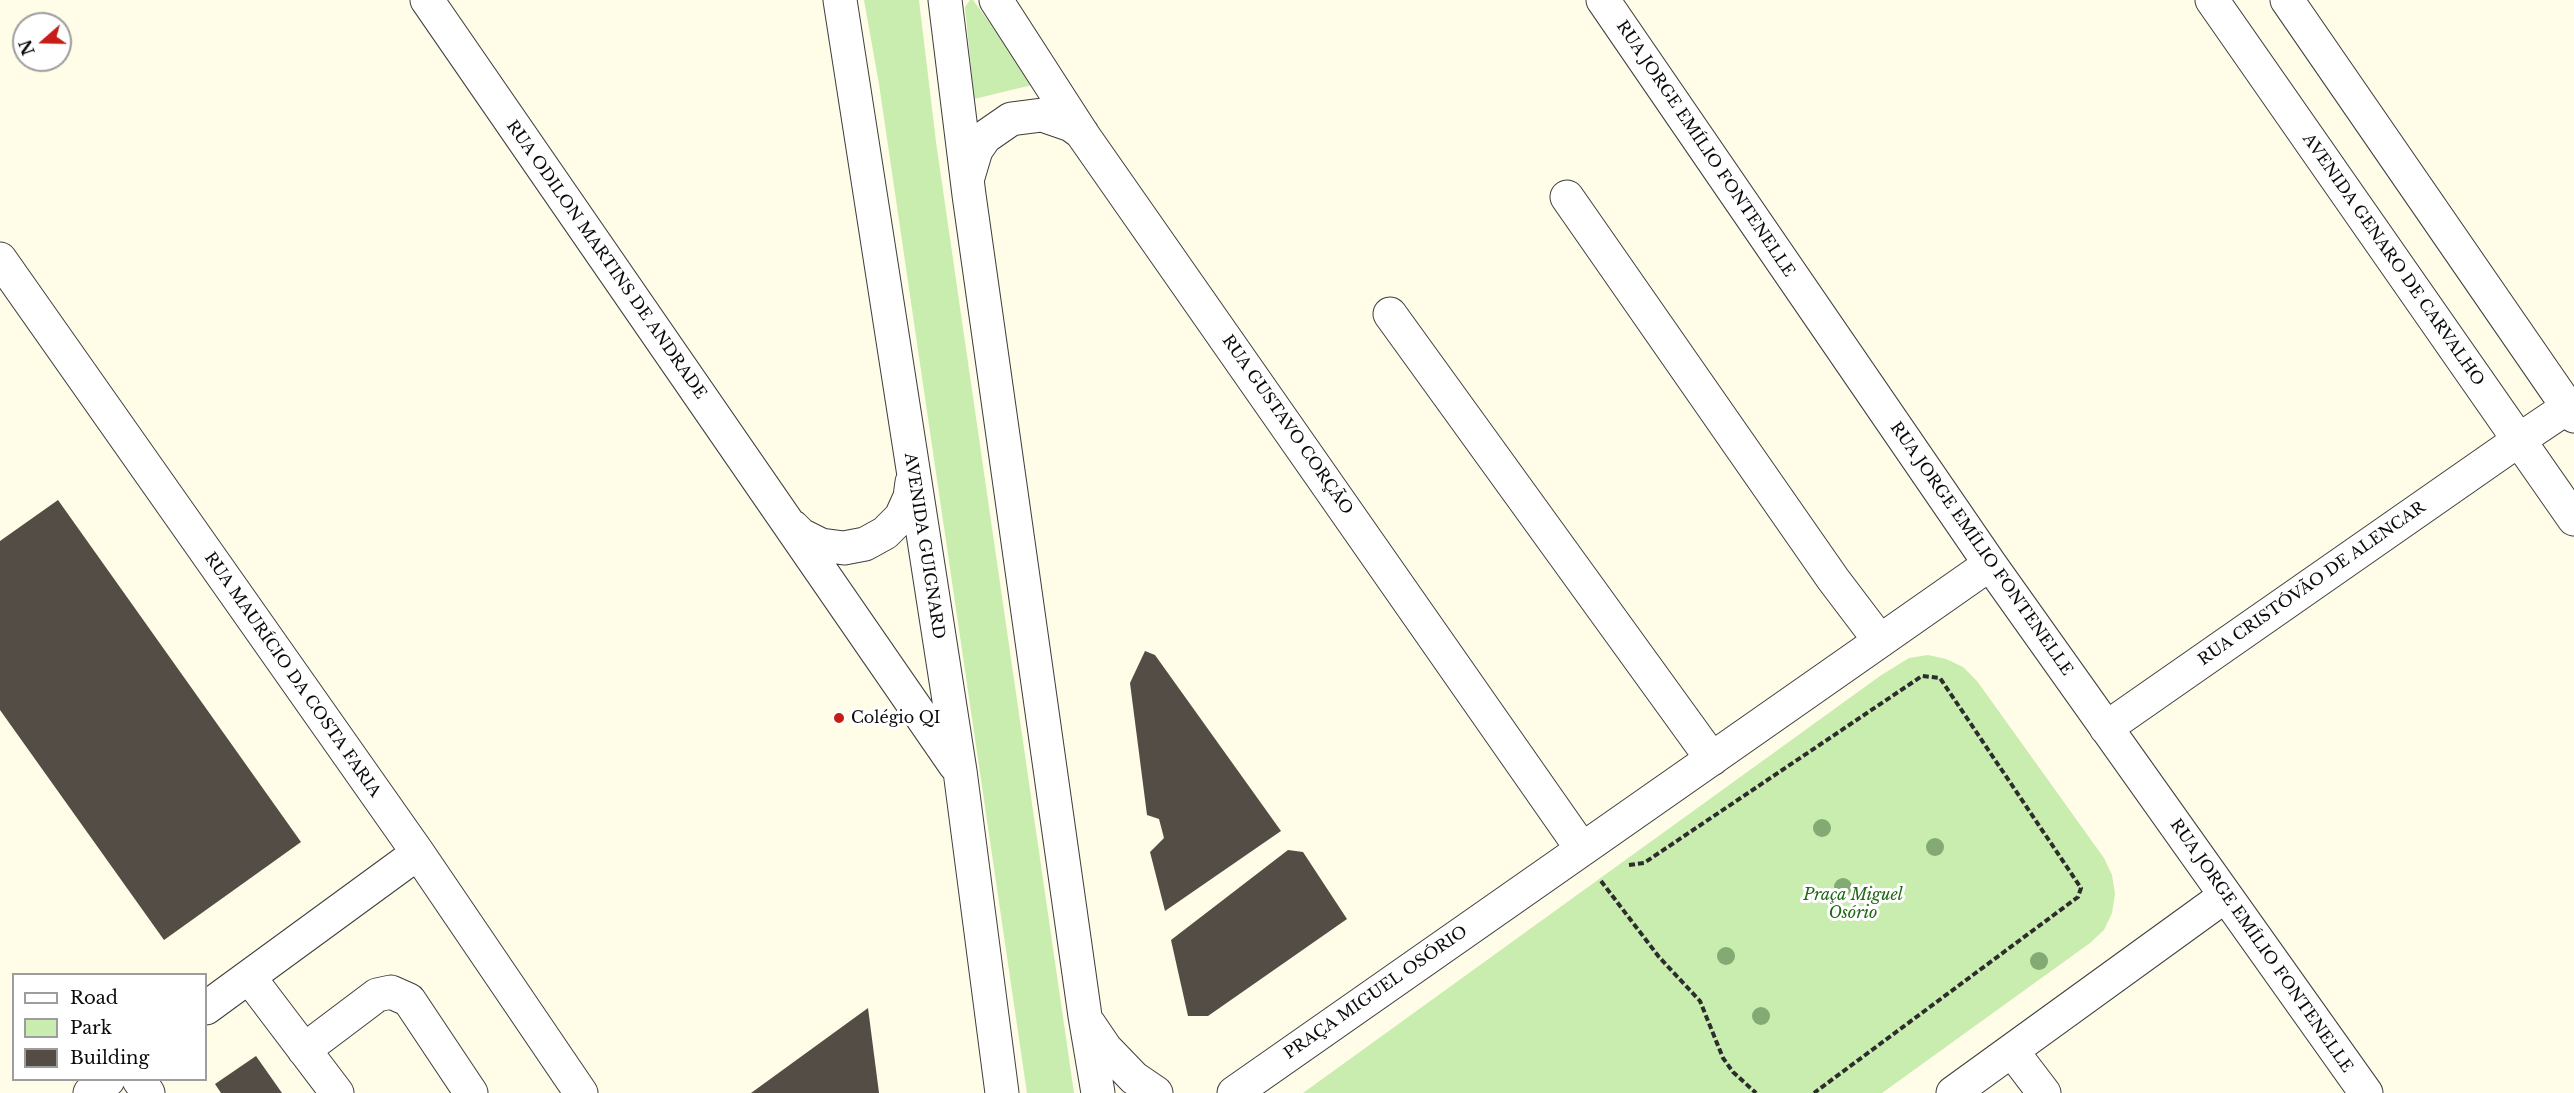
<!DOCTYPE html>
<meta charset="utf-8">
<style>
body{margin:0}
#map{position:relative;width:2574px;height:1093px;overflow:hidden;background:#fffce8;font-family:"Libre Baskerville",serif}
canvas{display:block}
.legend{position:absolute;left:12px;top:973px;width:195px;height:108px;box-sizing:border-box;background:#fff;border:2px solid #9d9d9d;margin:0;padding:8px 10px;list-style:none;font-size:18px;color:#0b0b0b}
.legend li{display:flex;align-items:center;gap:12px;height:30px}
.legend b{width:30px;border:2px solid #9d9d9d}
.north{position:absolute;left:12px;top:12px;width:60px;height:60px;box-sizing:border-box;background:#fff;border:2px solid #9d9d9d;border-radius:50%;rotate:250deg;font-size:16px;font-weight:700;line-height:24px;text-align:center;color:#0b0b0b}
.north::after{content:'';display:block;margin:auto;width:21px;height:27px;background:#c61e17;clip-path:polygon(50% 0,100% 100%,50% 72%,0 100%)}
</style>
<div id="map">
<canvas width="2574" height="1093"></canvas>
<ul class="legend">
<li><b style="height:8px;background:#fff"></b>Road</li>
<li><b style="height:16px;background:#c9ecaf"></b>Park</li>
<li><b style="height:16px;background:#544d46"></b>Building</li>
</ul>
<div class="north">N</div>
</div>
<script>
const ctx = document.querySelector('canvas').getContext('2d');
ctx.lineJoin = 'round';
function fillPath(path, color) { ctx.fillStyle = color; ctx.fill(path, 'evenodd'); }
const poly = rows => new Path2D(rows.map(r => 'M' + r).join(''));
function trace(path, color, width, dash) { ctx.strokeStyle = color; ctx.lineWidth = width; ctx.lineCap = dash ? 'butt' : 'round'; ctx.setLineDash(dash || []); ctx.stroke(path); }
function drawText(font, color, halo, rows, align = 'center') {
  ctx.font = font + ' "Libre Baskerville",serif'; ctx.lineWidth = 6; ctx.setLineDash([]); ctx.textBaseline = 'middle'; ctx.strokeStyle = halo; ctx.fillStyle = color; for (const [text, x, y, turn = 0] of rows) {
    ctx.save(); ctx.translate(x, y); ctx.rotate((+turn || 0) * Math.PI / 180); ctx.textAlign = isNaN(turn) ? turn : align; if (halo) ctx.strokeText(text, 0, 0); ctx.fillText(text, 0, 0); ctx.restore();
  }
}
fillPath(poly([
 [864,0,919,0,936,142,1074,1093,1027,1093,879,84],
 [970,0,973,0,1029,76,1032,85,974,99,965,7],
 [1928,655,1946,659,1963,667,1977,681,2104,858,2112,875,2115,894,2112,913,2104,930,2090,943,1882,1093,1303,1093,1880,676,1909,658]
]), '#c9ecaf');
fillPath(poly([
 [58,500,301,842,164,940,0,710,0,541],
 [1145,651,1155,655,1281,831,1165,911,1150,852,1164,838,1159,819,1147,815,1130,683],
 [1288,850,1303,852,1347,919,1208,1016,1188,1016,1171,940],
 [868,1008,879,1093,751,1093],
 [256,1056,282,1093,221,1093,215,1084]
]), '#544d46');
const minor = poly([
 [427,0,955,765],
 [840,0,960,771,1002,1093],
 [945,0,969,195,1085,1016,1098,1093],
 [996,0,1083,135,1582,849],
 [1603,0,1990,564,2366,1093],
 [2212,0,2574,519],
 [2287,0,2574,416],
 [968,177,976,150,985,137,1011,119,1042,115,1071,125,1082,133],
 [1567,197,1833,579,1880,641],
 [0,259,418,853,581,1093],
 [1390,314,1712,759],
 [793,527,801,535,821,545,844,548,865,544,885,533,901,517,910,497,912,482],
 [2106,728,2519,440,2568,407,2574,411],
 [249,977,337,1093],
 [206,1008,418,853],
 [1089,1024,1106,1049,1134,1078,1156,1093],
 [304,1050,377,995,391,992,409,1000,471,1093],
 [2012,1051,2044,1093],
 [139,1080,148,1093],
 [90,1093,108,1080],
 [1234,1093,1990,564],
 [1953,1093,2225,896]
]);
trace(minor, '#3e3e3e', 35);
trace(poly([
 [1629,865,1644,863,1922,676,1940,678,2081,888,2078,897,1814,1093],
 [1601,881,1659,957,1700,1001,1723,1058,1733,1072,1756,1093]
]), '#2d2d2d', 4, [6, 3]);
trace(minor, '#fff', 33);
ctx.fillStyle = '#84aa74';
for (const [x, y] of [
 [1822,828],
 [1935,847],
 [1843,887],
 [1726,956],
 [2039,961],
 [1761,1016]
]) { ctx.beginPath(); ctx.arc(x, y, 9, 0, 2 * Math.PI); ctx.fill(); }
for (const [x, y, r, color] of [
 [839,718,6,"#c61e17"]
]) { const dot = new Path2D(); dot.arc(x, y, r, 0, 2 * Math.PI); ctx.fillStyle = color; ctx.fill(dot); trace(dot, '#fff', 2); }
drawText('16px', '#0b0b0b', '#fff', [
 ["RUA JORGE EMÍLIO FONTENELLE",1705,149,56],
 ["RUA ODILON MARTINS DE ANDRADE",606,260,55],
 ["AVENIDA GENARO DE CARVALHO",2393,260,55],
 ["RUA GUSTAVO CORÇÃO",1287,425,55],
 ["AVENIDA GUIGNARD",924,546,81],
 ["RUA JORGE EMÍLIO FONTENELLE",1981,549,55],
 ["RUA CRISTÓVÃO DE ALENCAR",2312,584,-35],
 ["RUA MAURÍCIO DA COSTA FARIA",292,675,55],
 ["RUA JORGE EMÍLIO FONTENELLE",2261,946,55],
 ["PRAÇA MIGUEL OSÓRIO",1376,993,-35]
]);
drawText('16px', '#0b0b0b', '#fff', [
 ["Colégio QI",851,718]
], 'left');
drawText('italic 16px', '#206716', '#fff', [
 ["Praça Miguel",1853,895],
 ["Osório",1853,913]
]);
</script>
